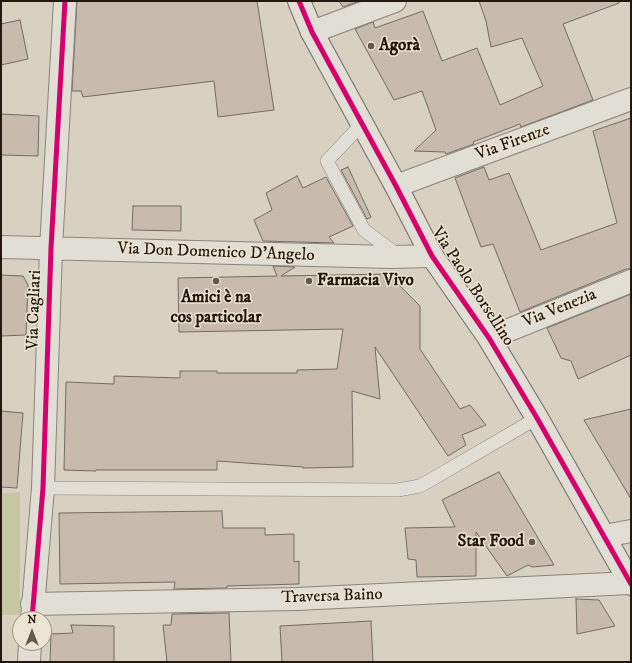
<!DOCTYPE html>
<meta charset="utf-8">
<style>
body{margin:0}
#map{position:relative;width:632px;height:663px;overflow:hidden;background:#d8d1c1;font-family:"IM FELL DW Pica",serif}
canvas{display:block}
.frame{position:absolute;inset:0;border:2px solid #24170f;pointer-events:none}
.north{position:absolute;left:12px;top:611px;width:40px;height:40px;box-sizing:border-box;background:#ece4d1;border:1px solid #9c9283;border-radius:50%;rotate:0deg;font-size:11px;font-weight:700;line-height:16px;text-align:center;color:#24170f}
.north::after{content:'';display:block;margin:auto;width:14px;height:18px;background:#63584d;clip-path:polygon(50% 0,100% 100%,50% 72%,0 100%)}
</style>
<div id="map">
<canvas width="632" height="663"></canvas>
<div class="frame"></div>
<div class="north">N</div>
</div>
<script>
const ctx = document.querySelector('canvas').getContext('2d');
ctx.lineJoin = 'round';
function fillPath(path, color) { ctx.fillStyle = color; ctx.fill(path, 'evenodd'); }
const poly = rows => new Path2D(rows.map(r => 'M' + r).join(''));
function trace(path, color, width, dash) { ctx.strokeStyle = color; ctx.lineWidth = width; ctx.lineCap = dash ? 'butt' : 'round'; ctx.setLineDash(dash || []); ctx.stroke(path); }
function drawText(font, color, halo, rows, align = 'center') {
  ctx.font = font + ' "IM FELL DW Pica",serif'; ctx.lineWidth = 3; ctx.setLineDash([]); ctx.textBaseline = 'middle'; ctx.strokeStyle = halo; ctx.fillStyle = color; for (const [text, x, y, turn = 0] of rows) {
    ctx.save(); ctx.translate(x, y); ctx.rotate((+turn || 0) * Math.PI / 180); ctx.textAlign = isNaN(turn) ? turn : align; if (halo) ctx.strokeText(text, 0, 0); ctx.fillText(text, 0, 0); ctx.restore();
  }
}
fillPath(poly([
 [20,492,20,615,1,615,1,493]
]), '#c4c6a4');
const building = poly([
 [77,1,257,1,274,110,218,117,214,81,83,97,81,91,72,91,77,1],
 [339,1,359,1,343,7,339,1],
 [479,1,619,1,619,3,563,24,593,100,521,127,520,124,473,142,474,144,446,154,445,152,414,151,436,130,422,91,394,100,355,29,373,22,375,28,423,11,442,61,477,48,500,105,543,86,522,38,491,47,486,21,479,1],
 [20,20,28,59,1,65,1,24,20,20],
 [1,114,39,116,38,156,1,155,1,114],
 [631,118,631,269,626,269,520,312,493,244,481,247,455,178,484,167,489,180,509,173,541,250,617,223,593,131,631,118],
 [348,167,371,217,367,219,341,170,348,167],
 [297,176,303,188,326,177,353,226,329,237,334,243,263,241,254,220,272,210,266,193,297,176],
 [133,206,181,206,181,231,132,230,133,206],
 [273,266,295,267,281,276,388,274,420,306,420,349,460,409,470,405,486,425,462,435,466,445,448,456,375,347,380,399,352,391,353,467,303,468,303,467,217,461,217,470,96,470,96,471,64,470,66,382,114,384,114,376,180,378,180,371,217,371,217,373,297,373,297,370,337,369,343,329,179,332,178,278,277,276,273,266],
 [1,275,23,276,28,285,26,335,1,336,1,275],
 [631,294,631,355,578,379,571,361,561,358,547,328,631,294],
 [631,409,631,499,584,420,631,409],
 [1,411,23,413,17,488,1,487,1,411],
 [499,472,554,565,533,567,528,565,507,576,476,532,476,576,417,577,416,560,408,559,405,528,455,527,442,500,499,472],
 [222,511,223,528,265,528,265,535,294,534,294,562,299,561,299,584,227,586,227,588,174,589,175,582,60,584,59,513,222,511],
 [576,599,599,600,615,626,577,634,576,599],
 [229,613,231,662,167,662,163,625,171,625,172,614,229,613],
 [371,621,373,662,282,662,280,626,371,621],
 [71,625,114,626,114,662,50,662,51,634,73,633,71,625]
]);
fillPath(building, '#c8baad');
trace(building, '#716c63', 1);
const lane = poly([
 [362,124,327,161,364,230,399,256],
 [43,488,398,490,420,486,429,481,537,418]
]);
const street = poly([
 [312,32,395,1],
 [396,186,631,99],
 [1,247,391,257,432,256],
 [489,338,631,281],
 [604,536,631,531],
 [32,604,297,599,630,583],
 [32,619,43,488,51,248,65,1],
 [29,662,30,643]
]);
const secondary = poly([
 [299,1,312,32,396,186,432,256,489,338,537,418,631,584]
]);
trace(lane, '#8a857b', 14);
trace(street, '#8a857b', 24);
trace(secondary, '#716c63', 24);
trace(lane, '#e1ded6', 13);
trace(street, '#e1ded6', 22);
trace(secondary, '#e1ded6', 22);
trace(poly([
 [299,1,312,32,396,186,432,256,489,338,537,418,631,584],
 [32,619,43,488,51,248,65,1]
]), '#d6006c', 5);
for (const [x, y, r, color] of [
 [371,46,4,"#63584d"],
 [216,281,4,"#63584d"],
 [309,281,4,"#63584d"],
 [532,542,4,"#63584d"]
]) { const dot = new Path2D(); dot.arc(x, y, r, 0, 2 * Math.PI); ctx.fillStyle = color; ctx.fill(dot); trace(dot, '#ece4d1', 1.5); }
drawText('bold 17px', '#24170f', '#ece4d1', [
 ["Agorà",379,46],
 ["Farmacia Vivo",317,281],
 ["Amici è na",216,298,"center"],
 ["cos particolar",216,318,"center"],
 ["Star Food",524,542,"right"]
], 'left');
drawText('17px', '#24170f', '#ece4d1', [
 ["Via Firenze",513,143,-20],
 ["Via Don Domenico D'Angelo",216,253,2],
 ["Via Paolo Borsellino",472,287,57],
 ["Via Venezia",560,309,-22],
 ["Via Cagliari",35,310,-88],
 ["Traversa Baino",332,597,-2]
]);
</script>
